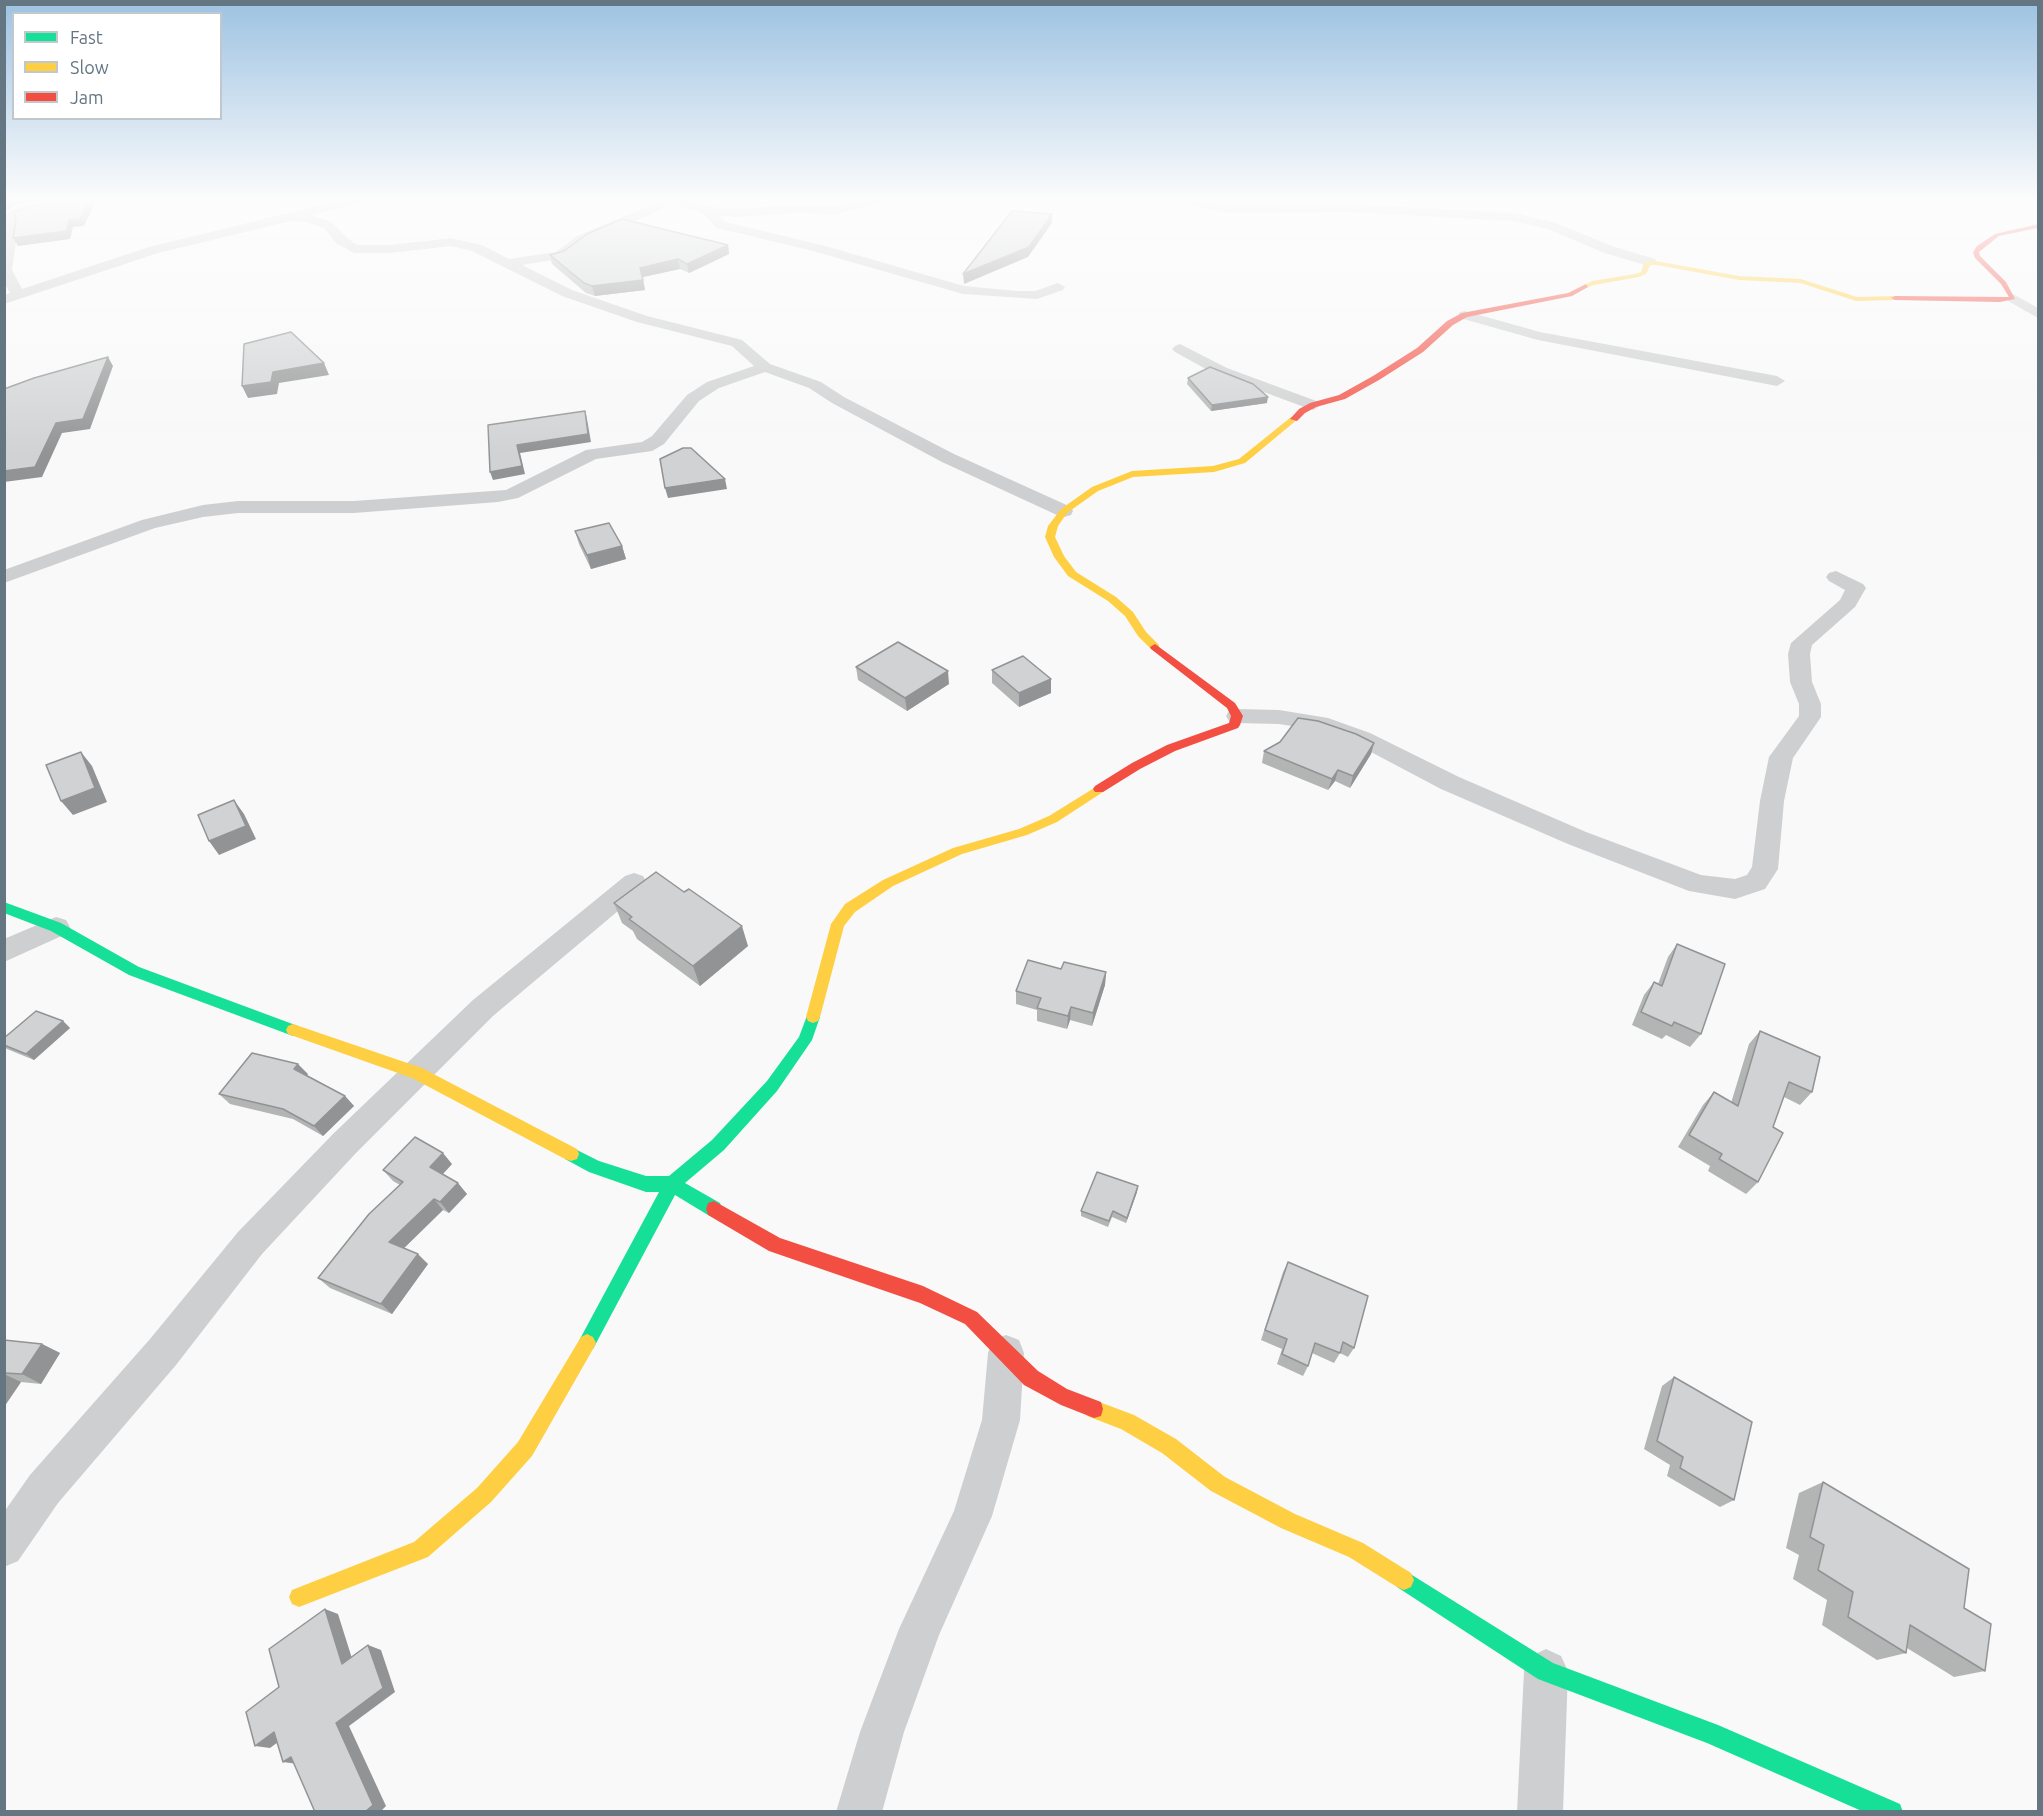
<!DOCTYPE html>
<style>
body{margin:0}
#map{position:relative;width:2043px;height:1816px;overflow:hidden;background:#f9f9f9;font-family:Ubuntu,sans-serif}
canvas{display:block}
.frame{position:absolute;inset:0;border:6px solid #657683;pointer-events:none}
.legend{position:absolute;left:12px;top:12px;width:210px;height:108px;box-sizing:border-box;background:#fff;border:2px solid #c1c8cd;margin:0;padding:8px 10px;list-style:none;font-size:18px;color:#657683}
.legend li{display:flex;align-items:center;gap:12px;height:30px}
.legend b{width:30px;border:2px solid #c1c8cd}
</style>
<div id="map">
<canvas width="2043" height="1816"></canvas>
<div class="frame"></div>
<ul class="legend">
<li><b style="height:8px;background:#16e098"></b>Fast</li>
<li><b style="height:8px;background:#ffcf43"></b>Slow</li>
<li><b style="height:8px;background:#f24e42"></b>Jam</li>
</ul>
</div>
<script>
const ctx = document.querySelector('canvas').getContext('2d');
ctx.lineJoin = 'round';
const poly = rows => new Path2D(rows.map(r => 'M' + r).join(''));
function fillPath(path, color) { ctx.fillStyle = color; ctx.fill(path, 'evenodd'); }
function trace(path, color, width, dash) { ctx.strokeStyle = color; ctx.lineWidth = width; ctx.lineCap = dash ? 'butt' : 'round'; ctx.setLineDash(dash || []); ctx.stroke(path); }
fillPath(poly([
 [47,200,66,200,16,218,18,226,12,270,22,289,149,247,342,200,361,200,359,203,311,215,332,222,346,237,357,245,390,245,451,238,482,245,509,259,556,252,577,236,663,200,686,200,707,206,735,209,795,205,837,206,863,200,882,200,880,203,837,214,795,213,735,217,718,215,725,222,822,245,964,286,1017,291,1035,291,1058,283,1065,287,1063,290,1037,299,963,294,813,251,717,228,702,213,674,204,587,242,565,258,522,265,572,290,647,316,742,340,770,364,821,382,844,397,954,454,1071,507,1073,511,1071,515,1064,517,1057,515,942,462,832,403,809,388,765,372,719,388,699,401,664,444,652,451,596,459,518,498,498,502,354,513,238,513,203,517,155,528,4,583,4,570,142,520,203,505,238,501,354,501,506,490,586,450,642,442,652,436,687,395,707,382,754,366,732,346,637,322,562,296,472,251,451,246,390,253,354,253,336,243,324,228,306,222,291,221,158,253,4,304,4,295,10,293,4,282,4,215,15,208,47,200],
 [1176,200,1200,200,1231,205,1349,204,1514,213,1556,223,1612,246,1655,259,1657,262,1655,265,1645,265,1602,252,1548,229,1514,221,1349,212,1231,213,1182,204,1176,200],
 [2013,294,2038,308,2038,318,2008,301,2006,298,2013,294],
 [1465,311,1540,332,1777,376,1785,381,1777,386,1538,340,1460,318,1458,315,1460,312,1465,311],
 [1180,344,1227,368,1319,402,1321,405,1313,410,1307,408,1215,374,1175,352,1172,349,1175,346,1180,344],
 [1836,571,1863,584,1866,588,1855,607,1812,645,1810,654,1812,682,1821,704,1821,717,1793,758,1784,801,1778,869,1765,889,1735,899,1689,891,1568,844,1441,789,1354,743,1316,730,1279,724,1237,723,1229,721,1226,716,1229,711,1237,709,1279,710,1328,718,1370,733,1459,777,1586,832,1701,875,1735,879,1747,875,1752,867,1760,801,1769,757,1799,716,1799,704,1790,682,1788,654,1791,643,1840,600,1845,590,1829,581,1826,577,1829,573,1836,571],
 [634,873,643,876,647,883,643,890,493,1016,356,1153,262,1254,176,1365,58,1503,18,1561,4,1567,4,1512,30,1475,150,1339,238,1232,334,1133,473,1000,625,876,634,873],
 [56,917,66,920,70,927,66,934,4,962,4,939,56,917],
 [1006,1335,1019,1340,1024,1353,1020,1420,992,1516,939,1635,904,1732,882,1812,836,1812,860,1732,899,1629,954,1511,982,1420,988,1353,993,1340,1006,1335],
 [1546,1649,1561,1656,1568,1671,1563,1812,1517,1812,1524,1671,1531,1656,1546,1649]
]), '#cecfd0');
fillPath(poly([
 [4,902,61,923,139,967,298,1026,300,1030,298,1034,293,1036,129,975,51,931,4,913,4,902],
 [813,1011,818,1013,820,1017,812,1040,777,1091,724,1150,685,1183,720,1203,722,1209,720,1215,714,1217,708,1215,675,1195,593,1349,587,1352,581,1349,578,1343,581,1337,659,1192,646,1192,589,1172,565,1159,563,1154,565,1149,571,1147,599,1161,646,1176,669,1176,712,1140,767,1081,799,1037,808,1013,813,1011],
 [1404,1570,1553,1663,1718,1725,1900,1804,1903,1812,1864,1812,1707,1743,1538,1679,1397,1587,1394,1580,1397,1573,1404,1570]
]), '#16e098');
fillPath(poly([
 [1650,260,1739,276,1801,279,1857,297,1895,296,1899,298,1895,300,1856,301,1800,283,1739,280,1651,264,1646,274,1639,277,1594,285,1586,288,1583,286,1592,281,1635,274,1641,272,1644,263,1650,260],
 [1291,417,1298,419,1245,463,1214,472,1133,477,1098,491,1067,513,1058,526,1055,537,1064,556,1076,572,1116,597,1133,612,1146,632,1159,645,1159,649,1151,649,1138,636,1125,616,1108,601,1068,576,1054,557,1045,537,1048,526,1061,509,1092,487,1132,471,1213,466,1239,459,1291,417],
 [1099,785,1103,786,1105,789,1103,792,1057,822,1027,835,962,854,893,886,855,912,844,926,820,1017,818,1021,813,1023,808,1021,806,1017,831,924,845,904,883,880,953,848,1019,829,1049,816,1099,785],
 [293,1024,422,1068,577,1149,579,1154,577,1159,571,1161,565,1159,412,1078,288,1034,286,1030,288,1026,293,1024],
 [587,1334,593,1337,596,1343,593,1349,532,1456,491,1502,428,1557,299,1607,292,1604,289,1597,292,1590,414,1542,477,1488,518,1442,581,1337,587,1334],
 [1094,1400,1134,1415,1176,1439,1225,1477,1295,1514,1363,1543,1411,1573,1414,1580,1411,1587,1404,1590,1397,1587,1349,1557,1281,1528,1211,1491,1162,1453,1121,1429,1087,1416,1085,1409,1087,1402,1094,1400]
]), '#ffcf43');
fillPath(poly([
 [2038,224,2038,228,1999,236,1979,252,1980,256,2006,282,2015,299,2000,302,1895,300,1891,298,1895,296,2009,297,2001,284,1975,258,1973,252,1977,246,1995,234,2038,224],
 [1586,284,1588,287,1572,296,1467,317,1453,325,1423,352,1379,380,1345,399,1316,407,1305,413,1297,421,1290,419,1299,409,1310,403,1339,395,1373,376,1417,348,1447,321,1462,313,1568,293,1586,284],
 [1155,644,1235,703,1243,716,1240,725,1238,728,1175,751,1140,769,1103,792,1095,792,1093,789,1095,786,1132,763,1167,745,1229,723,1231,716,1227,708,1151,649,1150,647,1155,644],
 [714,1201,780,1238,923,1286,977,1312,1038,1371,1067,1389,1101,1402,1103,1409,1101,1416,1094,1418,1061,1405,1024,1385,965,1324,920,1303,769,1251,708,1215,706,1209,708,1203,714,1201]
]), '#f24e42');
fillPath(poly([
 [728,245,729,254,689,273,680,269,643,277,645,290,595,296,586,293,552,264,550,255],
 [1188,378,1267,403,1211,411,1187,384],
 [575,531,622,546,626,559,591,569,579,544],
 [856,667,949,684,907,711,858,680],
 [992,670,1051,693,1019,707,992,683],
 [1374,743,1371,754,1350,788,1335,781,1328,790,1262,763,1264,751],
 [684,892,748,946,700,986,637,939,633,931,622,923,614,903],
 [1677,944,1701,1034,1690,1047,1666,1035,1662,1039,1632,1025,1644,995,1654,982,1658,984,1668,957],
 [1061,969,1106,972,1105,985,1092,1026,1070,1020,1067,1029,1037,1021,1037,1010,1016,1004,1016,991],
 [63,1021,70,1028,34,1060,7,1049,4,1047,4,1038],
 [1760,1031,1812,1092,1800,1105,1784,1097,1773,1127,1758,1182,1746,1194,1708,1171,1710,1166,1678,1147,1703,1105,1714,1092,1731,1103,1749,1044],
 [308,1074,307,1075,345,1096,354,1106,323,1136,293,1119,230,1104,219,1094],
 [452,1164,443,1174,467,1194,449,1213,443,1210,404,1248,428,1264,392,1314,330,1288,318,1278,400,1185,393,1181,383,1170],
 [1137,1192,1126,1223,1112,1217,1108,1227,1081,1216,1081,1211],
 [1288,1262,1354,1348,1348,1357,1340,1353,1334,1363,1312,1353,1308,1366,1303,1376,1277,1364,1282,1349,1261,1340,1283,1272],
 [4,1340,42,1344,60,1353,41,1384,21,1382,4,1407],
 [1674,1377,1734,1500,1720,1507,1667,1476,1670,1465,1644,1449,1662,1386],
 [1823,1482,1964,1608,1985,1671,1954,1677,1907,1648,1906,1653,1877,1660,1822,1625,1827,1600,1793,1579,1799,1555,1786,1548,1799,1493]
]), '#b3b5b5');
fillPath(poly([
 [11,200,39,200,14,206,4,212,4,204],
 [89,200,96,200,84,226,73,227,70,239,18,246,13,238,69,220],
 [1052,214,1052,223,1028,257,964,284,963,274],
 [728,245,729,254,689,273,687,264],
 [678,259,680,269,643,277,640,268],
 [643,280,645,290,595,296,592,286],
 [108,357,113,366,90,429,62,433,42,477,4,482,4,471,56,423],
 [324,363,329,375,279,383,277,394,248,398,242,386,273,372],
 [1268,397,1267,403,1211,411,1212,405],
 [585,411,587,419,591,442,520,453,525,474,493,480,490,472,517,445],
 [725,479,727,489,668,498,665,488],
 [622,546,626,559,591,569,587,555],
 [948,671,949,684,907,711,905,698],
 [1051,679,1051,693,1019,707,1019,693],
 [1374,743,1371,754,1350,788,1353,776],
 [81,752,92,766,107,802,73,815,61,801],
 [1338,770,1335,781,1328,790,1332,779],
 [234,800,244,814,256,839,219,855,209,841],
 [742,926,748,946,700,986,693,966],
 [1106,972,1105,985,1092,1026,1093,1013],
 [1071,1007,1070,1020,1067,1029,1068,1016],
 [63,1021,70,1028,34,1060,26,1054],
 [298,1064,308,1074,304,1079,294,1069],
 [345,1096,354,1106,323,1136,314,1126],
 [443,1153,452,1164,439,1178,430,1167],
 [458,1183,467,1194,449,1213,440,1202],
 [1138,1186,1137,1192,1126,1223,1127,1218],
 [434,1199,443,1210,399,1253,389,1242],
 [418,1254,428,1264,392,1314,381,1304],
 [42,1344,60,1353,41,1384,22,1374],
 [4,1374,21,1382,4,1407],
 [325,1609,338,1614,355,1668,342,1664],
 [368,1645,381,1650,395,1692,349,1726,386,1806,380,1812,365,1812,336,1723],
 [274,1732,289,1734,270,1748,255,1746],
 [291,1757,298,1764,283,1762]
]), '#929394');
const building = poly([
 [4,200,13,200,4,204,4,200],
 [50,200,56,202,58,200,89,200,80,219,69,220,66,231,13,238,16,219,14,212,50,200],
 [1012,211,1052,214,1029,247,963,274,1012,211],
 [622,219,728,245,687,264,678,259,640,268,643,280,592,286,584,283,550,255,564,251,587,234,622,219],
 [291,332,324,363,273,372,271,382,242,386,244,344,291,332],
 [108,357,83,419,56,423,35,467,4,471,4,389,34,378,108,357],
 [1210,367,1253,384,1268,397,1212,405,1188,378,1210,367],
 [585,411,588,434,517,445,522,466,490,472,488,425,585,411],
 [683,448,691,448,725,479,665,488,660,459,683,448],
 [609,523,622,546,587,555,575,531,609,523],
 [898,642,948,671,905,698,856,667,898,642],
 [1023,656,1051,679,1019,693,992,670,1023,656],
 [1298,718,1318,721,1356,734,1374,743,1353,776,1338,770,1332,779,1264,751,1280,742,1298,718],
 [81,752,95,788,61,801,46,765,81,752],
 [234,800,246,826,209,841,198,815,234,800],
 [656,872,684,892,689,889,742,926,693,966,629,919,632,917,614,903,656,872],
 [1677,944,1725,964,1701,1034,1674,1022,1672,1026,1641,1012,1654,982,1662,986,1677,944],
 [1028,960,1061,969,1064,962,1106,972,1093,1013,1071,1007,1068,1016,1037,1008,1041,998,1016,991,1028,960],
 [36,1011,63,1021,26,1054,4,1045,4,1038,36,1011],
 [1760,1031,1820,1057,1812,1092,1789,1082,1773,1127,1783,1133,1758,1182,1719,1159,1722,1154,1689,1135,1714,1092,1738,1106,1760,1031],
 [252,1053,298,1064,294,1069,345,1096,314,1126,283,1109,219,1094,252,1053],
 [415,1137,443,1153,430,1167,458,1183,440,1202,434,1199,389,1242,418,1254,381,1304,318,1278,369,1214,403,1182,383,1170,415,1137],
 [1097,1172,1138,1186,1127,1218,1113,1211,1109,1221,1081,1211,1097,1172],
 [1288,1262,1368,1296,1354,1348,1343,1342,1340,1353,1315,1343,1308,1366,1282,1354,1287,1339,1265,1330,1288,1262],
 [4,1340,42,1344,22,1374,4,1373,4,1340],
 [1674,1377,1752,1422,1734,1500,1680,1468,1683,1457,1657,1441,1674,1377],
 [1823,1482,1969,1569,1964,1608,1991,1624,1985,1671,1910,1625,1906,1653,1848,1617,1853,1592,1818,1570,1824,1545,1810,1537,1823,1482],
 [325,1609,342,1664,368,1645,383,1688,336,1723,373,1805,365,1812,315,1812,291,1757,283,1762,274,1732,255,1746,246,1712,279,1687,269,1649,325,1609]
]);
fillPath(building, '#d0d2d3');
trace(building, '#929394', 1.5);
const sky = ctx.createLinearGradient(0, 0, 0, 454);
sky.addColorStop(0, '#9dc2e2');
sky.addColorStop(0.44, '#fcfcfc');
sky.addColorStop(1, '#fcfcfc00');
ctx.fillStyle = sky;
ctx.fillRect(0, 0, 2043, 454);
</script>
